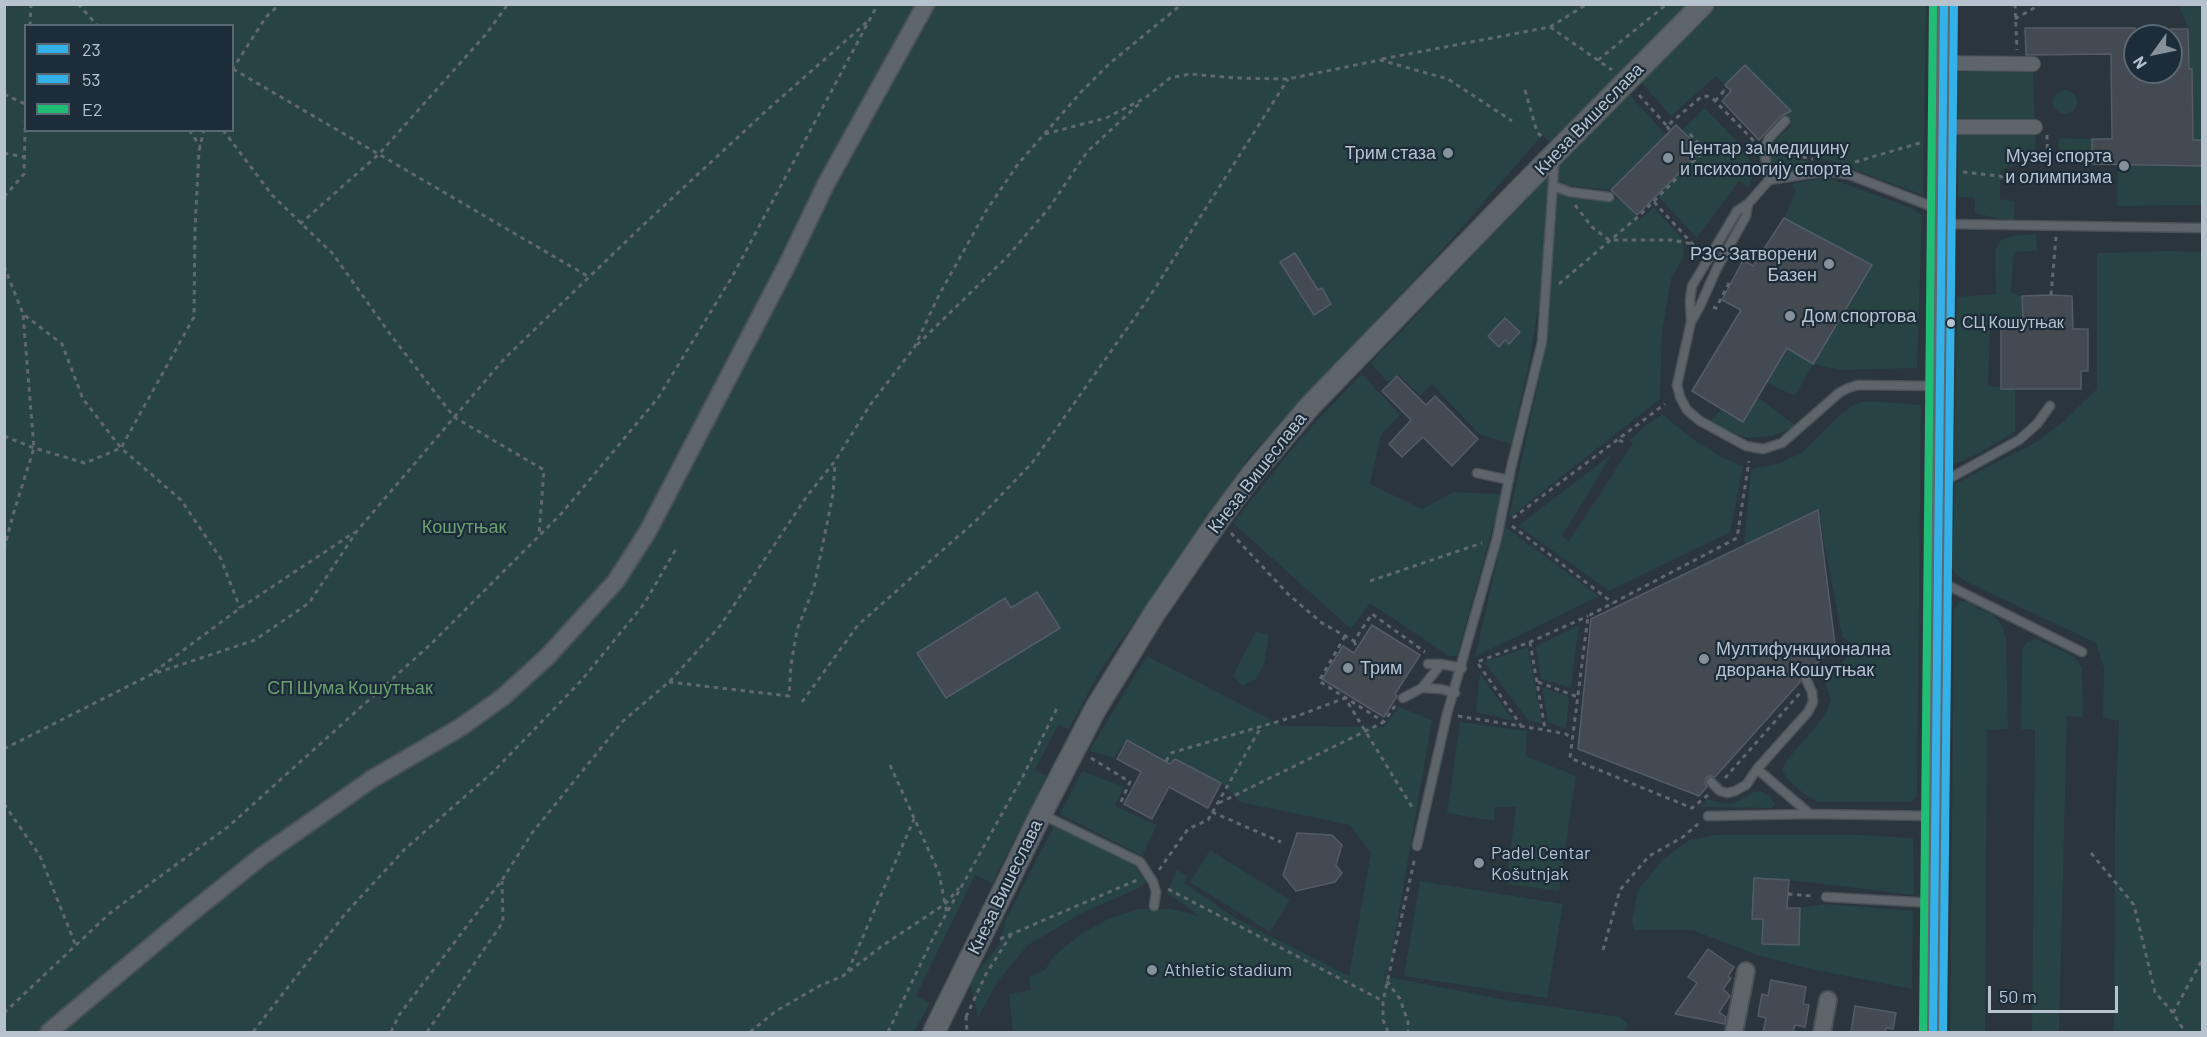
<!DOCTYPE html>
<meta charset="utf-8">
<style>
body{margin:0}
#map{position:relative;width:2207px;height:1037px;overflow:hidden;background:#2b353d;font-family:Barlow,sans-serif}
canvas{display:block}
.frame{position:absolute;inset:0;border:6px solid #b6c2cd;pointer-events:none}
.legend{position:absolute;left:24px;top:24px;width:210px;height:108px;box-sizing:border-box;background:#1d2c39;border:2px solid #5a6874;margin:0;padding:8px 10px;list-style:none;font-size:18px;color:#b6c2cd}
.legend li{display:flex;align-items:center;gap:12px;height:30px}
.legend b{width:30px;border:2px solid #5a6874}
.north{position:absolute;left:2123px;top:24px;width:60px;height:60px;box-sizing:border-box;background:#1d2c39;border:2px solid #5a6874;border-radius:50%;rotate:237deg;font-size:16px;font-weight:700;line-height:24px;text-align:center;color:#b6c2cd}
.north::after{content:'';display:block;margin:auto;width:21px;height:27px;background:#85919b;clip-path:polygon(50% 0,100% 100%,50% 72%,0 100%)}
.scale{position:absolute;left:1988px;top:986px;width:130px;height:27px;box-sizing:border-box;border:3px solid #b6c2cd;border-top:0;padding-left:8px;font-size:18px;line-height:21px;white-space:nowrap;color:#b6c2cd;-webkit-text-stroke:4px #1d2c39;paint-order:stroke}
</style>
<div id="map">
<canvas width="2207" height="1037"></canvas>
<div class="frame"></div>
<ul class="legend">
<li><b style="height:8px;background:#33b2e9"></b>23</li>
<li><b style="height:8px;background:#33b2e9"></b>53</li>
<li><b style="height:8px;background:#20be74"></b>E2</li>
</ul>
<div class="north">N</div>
<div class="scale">50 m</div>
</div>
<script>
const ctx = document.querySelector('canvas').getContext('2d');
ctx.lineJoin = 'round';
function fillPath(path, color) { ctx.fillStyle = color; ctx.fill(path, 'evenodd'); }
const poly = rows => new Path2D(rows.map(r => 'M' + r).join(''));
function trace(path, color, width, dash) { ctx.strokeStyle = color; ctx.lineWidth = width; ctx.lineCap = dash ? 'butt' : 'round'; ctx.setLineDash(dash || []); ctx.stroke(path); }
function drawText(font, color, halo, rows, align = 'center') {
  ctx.font = font + ' Barlow,sans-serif'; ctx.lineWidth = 4.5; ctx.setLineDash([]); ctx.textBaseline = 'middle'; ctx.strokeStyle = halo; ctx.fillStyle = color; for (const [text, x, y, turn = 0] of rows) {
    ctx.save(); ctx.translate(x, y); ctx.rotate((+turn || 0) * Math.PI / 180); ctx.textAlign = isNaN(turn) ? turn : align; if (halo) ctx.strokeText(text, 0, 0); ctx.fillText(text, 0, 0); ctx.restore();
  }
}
fillPath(poly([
 [4,5,1689,5,1549,142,1542,135,1445,247,1248,458,1100,671,1069,729,1058,725,1035,770,1047,776,992,883,975,875,916,996,930,1003,914,1032,5,1032],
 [26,26,232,26,232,130,26,130],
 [1718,5,1926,5,1923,195,1834,162,1769,145,1791,126,1785,116,1791,111,1745,65,1725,85,1716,76,1671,116,1641,82],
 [2179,5,2202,5,2202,140,2189,140,2193,126,2192,70,2189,69,2188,29],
 [2033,69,2036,158,2001,170,2000,199,2014,201,2014,219,2000,219,1975,213,1975,198,1958,197,1957,72],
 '2053 102a12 12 0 1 1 24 0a12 12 0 1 1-24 0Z',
 [1630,95,1666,135,1611,190,1555,184,1556,170,1560,165],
 [1705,108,1745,150,1754,170,1749,187,1739,181,1697,238,1657,195,1702,150,1682,130],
 [2058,138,2092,139,2092,155,2059,155],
 [1768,153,1811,162,1823,168,1774,176],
 [2118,164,2202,166,2202,205,2117,206],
 [1548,176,1540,297,1529,363,1511,444,1479,434,1432,384,1421,396,1399,375,1387,382,1371,363],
 [1826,177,1909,207,1922,215,1917,368,1840,370,1813,364,1795,396,1766,382,1787,348,1813,363,1872,265,1784,218,1796,191,1792,184],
 [1557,192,1607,202,1619,197,1640,220,1654,207,1683,240,1684,256,1671,279,1662,333,1660,399,1509,518,1546,347],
 [2036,234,2037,251,2014,252,2011,292,2022,296,2023,325,2001,325,1990,330,1988,386,2015,389,2015,432,1978,454,1954,464,1957,297,1996,294,1995,251,2000,241,2012,236],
 [2170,251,2202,252,2202,1032,2114,1032,2115,821,2119,721,2103,717,2104,668,2096,643,1965,581,1956,574,1952,568,1955,484,2038,441,2063,422,2097,389,2097,253],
 [1362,374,1400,415,1381,435,1370,484,1422,509,1454,492,1502,494,1457,656,1449,656,1370,603,1351,629,1233,523,1305,433],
 [1757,397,1796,426,1773,436,1748,438,1710,423,1721,409,1743,422],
 [1868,401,1921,405,1917,796,1911,802,1818,802,1803,793,1786,777,1782,770,1787,760,1825,716,1831,700,1823,675,1818,671,1820,666,1831,675,1855,647,1842,636,1818,510,1744,546,1751,469,1778,464,1803,452,1839,416,1855,404],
 [1662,414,1690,437,1723,458,1743,466,1730,532,1609,591,1518,526,1612,454,1562,536,1569,541,1633,443,1630,440,1647,424],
 [1505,527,1599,596,1475,657,1501,544],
 [1968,601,1977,608,1992,614,2002,625,2006,638,2008,729,1987,730,1985,1032,1950,1032,1954,610,1959,602],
 [1579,625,1571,688,1541,679,1536,646],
 [1256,631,1269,635,1264,664,1256,679,1242,686,1233,676],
 [2036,639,2073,656,2082,667,2083,717,2067,716,2059,1032,2032,1032,2035,730,2021,729,2022,654,2023,647,2029,641],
 [1528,647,1542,724,1528,720,1484,662],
 [1147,656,1283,726,1384,727,1399,707,1432,720,1390,964,1384,976,1500,999,1620,1017,1628,1024,1625,1032,1013,1032,1009,994,1031,990,1029,977,1045,970,1054,956,1081,934,1108,919,1139,909,1171,909,1199,916,1174,897,1167,895,1176,870,1187,875,1184,883,1237,919,1349,976,1371,853,1350,825,1240,802,1221,783,1175,759,1170,764,1127,740,1114,758,1089,751],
 [1480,674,1514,721,1476,712],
 [1542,687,1569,697,1566,729,1548,722],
 [1460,722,1527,731,1526,756,1576,776,1559,891,1506,884,1516,807,1495,807,1494,821,1447,813],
 [1082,771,1124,787,1115,806,1157,825,1142,856,1060,814],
 [1760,791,1769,796,1775,804,1772,808,1701,807,1707,799,1723,804,1734,803,1754,792],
 [1054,826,1135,866,1146,882,1139,888,1082,913,1028,945,998,981,978,1017,970,982,999,945,1006,919],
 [1717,835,1859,835,1913,838,1914,895,1789,880,1754,878,1752,918,1763,919,1763,944,1798,945,1800,908,1825,904,1913,911,1912,989,1811,969,1754,954,1692,930,1634,930,1632,920,1638,890,1662,861,1689,840],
 [1210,850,1290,900,1270,932,1190,882],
 [1420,881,1563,904,1547,998,1404,976]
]), '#274344');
const building = poly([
 [2025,28,2135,28,2135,72,2171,72,2171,29,2188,29,2189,69,2192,69,2193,140,2202,140,2202,166,2092,164,2092,139,2112,139,2111,54,2026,55,2025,28],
 [1745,65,1791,111,1780,117,1759,140,1722,101,1731,91,1725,85,1745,65],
 [1676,125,1702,150,1637,215,1611,190,1676,125],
 [1784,218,1872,265,1813,364,1787,348,1743,422,1692,391,1741,310,1722,300,1743,260,1753,266,1784,218],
 [1295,253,1318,290,1322,288,1331,304,1314,315,1280,262,1295,253],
 [2051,295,2072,296,2073,329,2088,329,2088,371,2081,371,2081,389,2001,389,2001,325,2023,325,2022,296,2051,295],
 [1505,318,1520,332,1509,344,1505,340,1499,347,1488,336,1505,318],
 [1397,376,1426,405,1435,396,1478,439,1452,466,1423,437,1402,457,1389,444,1411,420,1382,391,1397,376],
 [1818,510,1835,644,1809,672,1805,671,1800,673,1800,682,1715,777,1710,776,1706,778,1705,783,1707,787,1699,796,1578,749,1591,619,1818,510],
 [1037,592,1060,628,946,698,917,653,1005,598,1011,608,1037,592],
 [1372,625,1420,655,1395,694,1397,696,1384,717,1322,679,1343,646,1354,653,1372,625],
 [1127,740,1170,764,1175,759,1221,783,1208,808,1169,787,1152,819,1124,804,1141,772,1117,759,1127,740],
 [1297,833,1332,835,1342,845,1336,865,1342,873,1335,882,1296,891,1283,875,1297,833],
 [1754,878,1789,880,1787,908,1800,908,1799,945,1762,944,1763,919,1752,919,1754,878],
 [1708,949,1734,967,1728,976,1731,978,1723,989,1730,996,1719,1012,1726,1017,1725,1024,1675,1014,1697,983,1688,977,1708,949],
 [1771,980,1806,987,1803,1004,1809,1005,1805,1027,1795,1025,1793,1032,1763,1032,1766,1018,1758,1016,1762,994,1768,996,1771,980],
 [1855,1006,1896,1013,1893,1029,1886,1028,1885,1032,1851,1032,1855,1006]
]);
fillPath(building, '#434a51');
trace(building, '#535c64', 1.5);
const service = poly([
 [1769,180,1764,149,1769,138,1785,121],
 [1553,186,1570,192,1609,197],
 [1945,224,2202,228],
 [1691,322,1700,306,1717,268,1746,216,1748,204],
 [1938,386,1858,385,1848,388,1839,393,1782,443,1763,449,1746,446,1700,421,1687,410,1680,397,1677,385,1691,322,1690,300,1692,286,1737,211,1748,204,1769,180,1827,171,1850,175,1928,205,1941,207],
 [1477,473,1509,480],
 [1940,478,1952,477,2019,440,2037,424,2050,406],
 [1941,582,2082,652],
 [1428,664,1441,664,1462,668],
 [1422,688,1441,664],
 [1403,698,1422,688,1441,689,1455,693],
 [1757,769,1808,712,1813,702,1812,692,1805,677],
 [1711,782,1720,791,1727,793,1735,791,1746,785,1757,769,1810,814],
 [1041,814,1140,862,1153,882,1156,892,1154,906],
 [1708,816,1810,814,1935,816],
 [1417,846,1447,714,1497,538,1511,468,1542,342,1554,167,1550,162],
 [1826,897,1933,903]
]);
const pedestrian = poly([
 [1943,63,2033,64],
 [1942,127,2035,127]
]);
const minor = poly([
 [49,1032,186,917,262,856,372,779,461,727,503,697,548,656,616,581,648,531,788,263,826,184,926,4],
 [1734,1032,1746,971],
 [1822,1032,1828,1000]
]);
const tertiary = poly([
 [934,1032,1041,814,1096,708,1154,614,1219,519,1253,473,1310,406,1515,194,1703,4]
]);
const secondary = poly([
 [1933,1032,1944,4]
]);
trace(service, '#4a5157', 11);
trace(pedestrian, '#4a5157', 16);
trace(minor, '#4a5157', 20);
trace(tertiary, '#4a5157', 24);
trace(secondary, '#4a5157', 27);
trace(poly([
 [78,4,98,26],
 [2015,4,2017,50],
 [2015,19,2041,4],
 [30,26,31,4],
 [1550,27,1612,70],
 [1382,59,1550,27,1587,4],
 [1598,60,1667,4],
 [233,69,589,277],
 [232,70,266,17,280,4],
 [1525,90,1537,132,1543,138],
 [4,94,25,104],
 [1639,95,1667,126,1701,97,1707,96,1713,99,1754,141],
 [1715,101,1724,91,1727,95],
 [1667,126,1670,131],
 [189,130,200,146],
 [223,130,272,195,333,254,390,334,454,417,544,470,539,535],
 [1045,134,1106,118,1145,98,1170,78,1190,74,1236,78,1288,79,1380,60,1448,79,1512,121],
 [2047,135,2048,184],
 [1776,152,1813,159],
 [4,153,24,157],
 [1855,162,1923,142],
 [1963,172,2000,176,2009,182],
 [4,197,24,174,26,94],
 [1654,202,1699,251],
 [1575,205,1592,227,1609,240,1671,240,1693,244],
 [300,224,379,154,487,33,508,4],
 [4,266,23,314,62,344,83,399,121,448,181,500,221,559,240,608],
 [1559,284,1640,215,1705,150,1687,131],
 [2051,295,2056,237],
 [1713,307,1716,308,1731,279],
 [917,345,1007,257,1049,208,1087,152,1142,101],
 [4,436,34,448,85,463,121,448,194,317,195,228,199,151,204,130],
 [1619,440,1627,444],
 [1513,518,1665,404],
 [1512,526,1613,603],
 [1231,533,1289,595,1322,623,1354,641,1372,614,1425,652],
 [4,549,13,515,34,448,23,314],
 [1370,581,1482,543],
 [1345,636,1319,681,1384,722,1395,706],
 [1354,641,1357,648],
 [1530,642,1545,729],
 [154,672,240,608,355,532],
 [669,682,789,696,791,665,797,630,814,587,833,494,835,463],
 [1538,682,1578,697],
 [802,702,858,625,980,517,1032,463,1150,296,1288,79],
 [1458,716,1545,730,1566,734,1573,739],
 [1522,727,1477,662,1530,642,1588,616],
 [4,749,150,675,255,640,309,603,357,531,504,359,640,228,766,111,867,22],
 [1091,758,1130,782,1120,804],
 [1166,761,1171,753,1300,715,1345,698,1412,807],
 [890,765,939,873,947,914],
 [1725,778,1800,693],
 [1708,795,1692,808,1570,758,1588,616,1737,538,1749,461],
 [1219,803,1384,722],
 [4,804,40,856,76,946],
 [1212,812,1281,842],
 [2091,853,2134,905,2155,992,2173,1013,2185,1032],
 [1159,870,1188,829,1208,820,1261,727],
 [1168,889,1383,1001],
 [1788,894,1813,896],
 [1000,939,1137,880],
 [1603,950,1620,890,1649,856,1683,837,1698,824],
 [848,971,914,819],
 [1387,981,1400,999,1408,1022,1408,1032],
 [4,1013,110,913,229,826,431,644,561,514,658,398,732,277,878,4],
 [2173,1013,2202,960],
 [966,1016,967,1032],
 [966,1017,986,974,1011,935],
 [253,1032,345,914,405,849,494,771,581,681,644,604,676,549],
 [391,1032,399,1015,502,880,532,833,623,721,669,682,720,626,807,496,835,461,870,405,914,348,939,295,986,211,1018,164,1082,91,1109,64,1182,4],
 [427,1032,503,922,502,881],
 [750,1032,776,1011,821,985,843,976,882,946,945,904,959,888],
 [888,1032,935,934,1023,776,1057,708],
 [1388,1032,1383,1020,1383,1001,1415,857]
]), '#60676d', 3, [4.5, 4.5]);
trace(service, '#5d646a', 8);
trace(pedestrian, '#5d646a', 14);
trace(minor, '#5d646a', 16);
trace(tertiary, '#5d646a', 21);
trace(secondary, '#60676e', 24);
trace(poly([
 [1933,1032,1944,4]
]), '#33b2e9', 8);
trace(poly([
 [1943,1032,1954,4]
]), '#33b2e9', 8);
trace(poly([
 [1923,1032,1933,4]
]), '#20be74', 8);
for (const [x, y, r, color] of [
 [1448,153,6,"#85919b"],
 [1668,158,6,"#85919b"],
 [2124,166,6,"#85919b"],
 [1829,264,6,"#85919b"],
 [1790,316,6,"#85919b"],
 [1951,323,5,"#b6c2cd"],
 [1704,659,6,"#85919b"],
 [1348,668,6,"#85919b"],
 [1479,863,6,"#85919b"],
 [1152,970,6,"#85919b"]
]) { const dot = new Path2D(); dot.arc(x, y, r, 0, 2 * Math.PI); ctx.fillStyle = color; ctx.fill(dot); trace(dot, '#1d2c39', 2); }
drawText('16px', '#b6c2cd', '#1d2c39', [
 ["СЦ Кошутњак",1962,323]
], 'left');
drawText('18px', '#b6c2cd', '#1d2c39', [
 ["Кнеза Вишеслава",1589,119,-46],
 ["Кнеза Вишеслава",1257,473,-52],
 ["Кнеза Вишеслава",1005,887,-64]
]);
drawText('18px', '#b6c2cd', '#1d2c39', [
 ["Центар за медицину",1680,148],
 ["и психологију спорта",1680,169],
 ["Трим стаза",1436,153,"right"],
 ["Музеј спорта",2112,156,"right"],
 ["и олимпизма",2112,177,"right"],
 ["РЗС Затворени",1817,254,"right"],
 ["Базен",1817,275,"right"],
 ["Дом спортова",1802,316],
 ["Мултифункционална",1716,649],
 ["дворана Кошутњак",1716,670],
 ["Трим",1360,668],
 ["Padel Centar",1491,853],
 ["Košutnjak",1491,874],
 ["Athletic stadium",1164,970]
], 'left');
drawText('18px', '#6ba071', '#1d2c39', [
 ["Кошутњак",464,527],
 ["СП Шума Кошутњак",350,688]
]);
</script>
